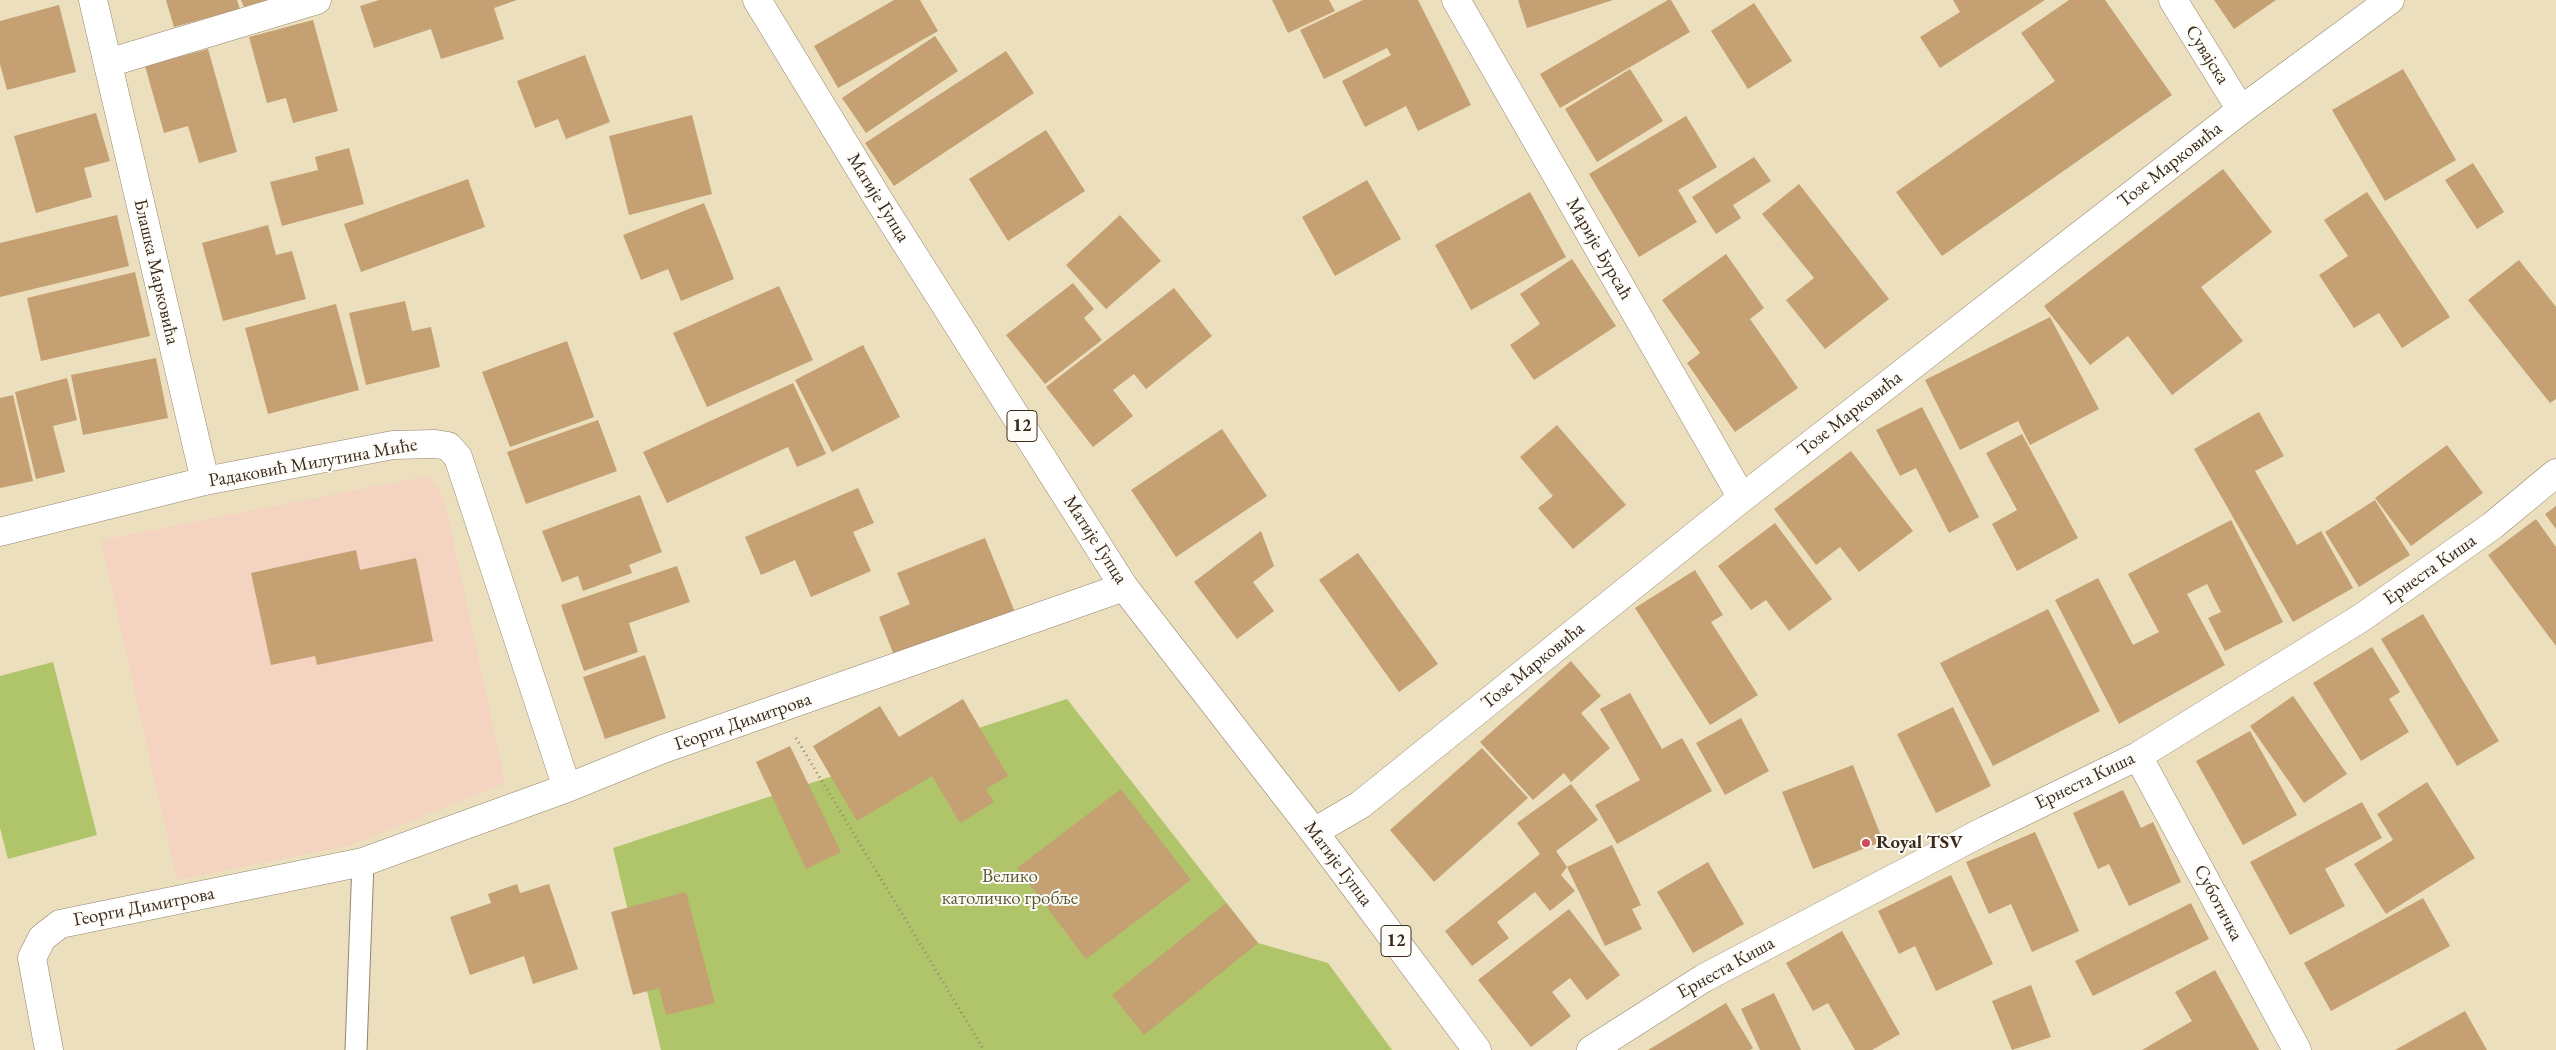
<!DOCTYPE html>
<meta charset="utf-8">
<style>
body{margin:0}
canvas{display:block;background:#ecdfbd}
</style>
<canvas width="2556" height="1050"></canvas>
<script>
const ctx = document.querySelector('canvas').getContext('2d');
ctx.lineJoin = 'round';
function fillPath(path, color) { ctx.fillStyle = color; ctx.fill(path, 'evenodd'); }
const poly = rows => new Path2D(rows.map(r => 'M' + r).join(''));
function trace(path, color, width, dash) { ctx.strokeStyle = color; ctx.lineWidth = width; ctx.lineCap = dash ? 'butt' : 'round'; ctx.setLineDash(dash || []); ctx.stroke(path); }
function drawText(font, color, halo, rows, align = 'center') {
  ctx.font = font + ' "EB Garamond",serif'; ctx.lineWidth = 4; ctx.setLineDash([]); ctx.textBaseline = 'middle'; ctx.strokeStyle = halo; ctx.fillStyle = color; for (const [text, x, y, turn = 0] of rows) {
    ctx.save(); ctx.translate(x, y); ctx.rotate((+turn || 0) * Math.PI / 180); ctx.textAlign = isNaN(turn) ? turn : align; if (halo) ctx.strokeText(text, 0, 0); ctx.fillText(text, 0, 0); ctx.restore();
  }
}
fillPath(poly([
 [428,476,444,498,505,783,351,845,177,880,101,540]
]), '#f4d3c1');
fillPath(poly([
 [53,662,97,835,8,859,0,828,0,676],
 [1067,699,1258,943,1328,963,1392,1050,661,1050,613,848]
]), '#b0c569');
fillPath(poly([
 [166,0,237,0,240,9,174,27],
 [241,0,267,0,244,7],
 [379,0,517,0,494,8,504,39,441,59,431,29,374,48,360,6],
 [894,0,920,0,938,31,838,88,814,46],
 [1272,0,1329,0,1335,11,1288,33],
 [1363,0,1418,0,1471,105,1418,131,1406,106,1365,127,1342,81,1391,55,1387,48,1324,79,1300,30],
 [1518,0,1613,0,1527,28],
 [1668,0,1671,0,1690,32,1560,108,1540,74],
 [1953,0,2045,0,1940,68,1920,37,1960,12],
 [2069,0,2105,0,2172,95,1942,256,1896,192,2055,81,2021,33],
 [2214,0,2276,0,2234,29],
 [1754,3,1792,61,1748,89,1711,31],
 [59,5,76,72,7,90,0,64,0,21],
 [313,20,338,111,293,123,286,98,267,103,249,37],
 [935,36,958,71,866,133,842,98],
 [208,49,237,152,199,163,188,126,164,133,145,66],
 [1006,51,1034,93,894,186,865,143],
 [585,55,610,122,566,139,558,119,535,128,517,81],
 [1630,69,1663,121,1597,162,1565,109],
 [2403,69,2456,160,2385,201,2332,110],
 [96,113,110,161,84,168,92,197,36,213,14,136],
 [692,115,712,194,629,215,609,136],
 [1686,116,1717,167,1678,190,1697,222,1639,257,1589,174],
 [1046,130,1085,191,1008,241,969,179],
 [349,148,364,204,282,226,270,182,318,170,315,157],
 [1754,157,1771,181,1733,205,1741,218,1716,234,1692,197],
 [2473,163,2504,212,2477,229,2445,180],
 [2223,169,2272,232,2201,287,2243,341,2172,395,2128,336,2090,365,2044,306],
 [468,179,485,227,361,272,344,224],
 [1367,180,1401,239,1335,276,1302,217],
 [1799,184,1889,299,1825,349,1786,300,1814,278,1762,214],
 [1530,192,1566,257,1471,310,1435,245],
 [2367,192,2450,317,2402,348,2379,313,2354,328,2319,275,2348,256,2324,220],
 [704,203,734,279,681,301,668,269,641,280,623,235],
 [117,215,129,266,0,297,0,243],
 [1120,215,1161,261,1106,309,1066,265],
 [268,225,276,255,292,251,306,299,223,321,202,243],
 [1726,254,1764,308,1750,319,1798,388,1735,432,1687,363,1700,353,1662,300],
 [1572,259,1616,326,1534,380,1510,345,1540,324,1520,294],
 [2519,260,2556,307,2556,399,2550,403,2468,300],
 [135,272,150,336,41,361,27,298],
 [1073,283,1094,309,1084,318,1102,340,1045,384,1006,335],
 [779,286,813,360,707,407,673,333],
 [1174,288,1212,336,1146,389,1134,374,1113,390,1133,416,1093,447,1046,387],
 [405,301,412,331,431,327,440,367,366,385,349,313],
 [336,304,359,390,268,414,245,328],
 [2050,317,2099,409,2030,445,2018,421,1960,450,1925,380],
 [567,341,594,417,510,447,482,372],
 [863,345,900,417,832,452,795,380],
 [156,358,168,418,83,435,71,375],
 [67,378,77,420,53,426,65,472,36,479,15,392],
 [793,383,826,454,797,467,788,447,667,503,643,452],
 [13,395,33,481,0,488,0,398],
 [1922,407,1979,517,1949,533,1916,468,1900,476,1876,430],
 [2259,412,2284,456,2255,471,2297,545,2321,531,2353,588,2293,622,2194,449],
 [598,420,617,471,526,504,507,452],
 [1557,425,1626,505,1573,549,1538,508,1553,496,1520,457],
 [1222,429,1267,496,1176,557,1131,490],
 [2022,434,2078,538,2017,571,1992,524,2017,510,1986,453],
 [2447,445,2483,493,2411,546,2375,498],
 [1851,451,1913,531,1859,572,1840,547,1816,565,1774,509],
 [858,488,874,523,853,532,871,571,811,597,795,560,761,575,745,537],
 [640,495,662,552,629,565,632,573,583,591,578,576,562,582,542,531],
 [2375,500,2410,555,2359,587,2325,532],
 [2556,506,2556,529,2545,514],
 [2536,519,2556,547,2556,646,2488,555],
 [2231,520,2283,622,2225,651,2208,618,2221,612,2207,584,2187,594,2225,665,2119,724,2055,600,2098,578,2133,645,2159,632,2128,574],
 [1775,523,1832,599,1789,631,1766,600,1751,610,1718,566],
 [1261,531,1274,566,1253,582,1274,611,1237,639,1194,582],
 [985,538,1016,615,897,663,879,617,910,604,897,573],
 [356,550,360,570,416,558,433,641,317,665,315,656,271,665,251,573],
 [1358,553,1438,664,1399,692,1319,580],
 [677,566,690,602,629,623,638,652,584,671,561,605],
 [1695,570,1723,615,1711,622,1758,695,1710,725,1635,608],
 [2048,609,2100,711,1993,766,1940,663],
 [2423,614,2499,741,2457,766,2381,639],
 [2372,647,2400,692,2389,699,2409,732,2361,761,2313,683],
 [645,655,666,718,605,739,583,677],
 [1571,661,1601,696,1581,713,1610,748,1571,782,1564,773,1533,800,1480,742],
 [1630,693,1662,749,1682,738,1712,791,1617,844,1595,805,1640,780,1600,709],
 [2293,696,2347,774,2304,803,2250,726],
 [963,699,1008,776,986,789,994,802,960,823,932,776,857,821,813,746,880,706,899,737],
 [1953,707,1991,786,1936,813,1897,734],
 [1741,718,1769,771,1725,795,1696,743],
 [2250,731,2297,815,2243,845,2196,761],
 [790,746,841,852,806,869,756,762],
 [1482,748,1528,798,1434,882,1390,830],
 [1853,765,1883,841,1813,869,1782,792],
 [2427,782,2475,858,2386,914,2354,864,2393,840,2377,814],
 [1571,784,1598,820,1556,851,1567,867,1561,875,1575,891,1550,911,1535,892,1497,922,1509,938,1472,966,1445,931,1540,854,1517,823],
 [1121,789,1191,880,1086,959,1017,868],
 [2123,790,2141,828,2153,822,2181,882,2129,906,2109,864,2098,869,2073,813],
 [2362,802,2382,838,2325,869,2345,906,2290,935,2250,862],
 [2035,832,2079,931,2032,952,2011,904,1989,914,1966,862],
 [1612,845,1641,905,1632,909,1642,929,1605,946,1567,867],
 [1708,862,1744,924,1693,953,1657,892],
 [1951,875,1993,964,1936,991,1915,946,1899,954,1878,911],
 [517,884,520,893,549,884,578,969,533,984,524,956,470,975,450,917,491,903,488,894],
 [686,892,715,1003,666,1015,659,988,633,995,611,912],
 [2423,898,2450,946,2331,1011,2304,963],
 [1226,903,1258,943,1144,1035,1112,995],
 [2191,903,2209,939,2093,996,2075,961],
 [1569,909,1620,975,1587,1000,1570,978,1552,992,1571,1016,1531,1047,1478,980],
 [1842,931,1900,1034,1872,1050,1855,1050,1828,1003,1813,1011,1786,963],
 [2215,970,2259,1050,2142,1050,2192,1021,2175,992],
 [2031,985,2051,1037,2012,1050,1992,1001],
 [1774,993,1801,1050,1760,1050,1741,1009],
 [1726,1003,1753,1048,1750,1050,1648,1050],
 [2465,1011,2487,1050,2395,1050]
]), '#c4a073');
const lane = poly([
 [356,1050,363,862]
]);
const street = poly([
 [93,0,205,481],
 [1456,0,1742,498],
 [2173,0,2241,110],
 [108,63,317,0],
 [0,532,205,481,393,445,435,444,448,446,458,457,567,788],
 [2138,756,2297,1050],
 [1314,832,1360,805,1742,498,2241,110,2390,0],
 [49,1050,32,958,42,938,60,924,363,862,567,788,663,749,1124,587],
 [1591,1050,1704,978,1986,830,2138,756,2361,618,2492,526,2556,473]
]);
const primary = poly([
 [757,0,880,202,1124,587,1314,832,1477,1050]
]);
trace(lane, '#94846e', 23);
trace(street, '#94846e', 29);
trace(primary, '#94846e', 29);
trace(poly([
 [796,738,984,1050]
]), '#94846e', 3, [1, 4]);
trace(lane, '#fff', 21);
trace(street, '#fff', 28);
trace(primary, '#fff', 28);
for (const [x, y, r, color] of [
 [1866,843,5,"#d1495b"]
]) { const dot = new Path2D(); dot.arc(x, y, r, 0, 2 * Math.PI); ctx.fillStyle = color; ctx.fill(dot); trace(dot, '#fdfcf7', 2); }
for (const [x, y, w] of [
 [1022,426,30],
 [1396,941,30]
]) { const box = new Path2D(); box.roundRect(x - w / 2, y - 15.5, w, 31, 4); ctx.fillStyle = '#fdfcf7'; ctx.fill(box); trace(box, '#3b2a1e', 1); }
drawText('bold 18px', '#3b2a1e', null, [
 ["12",1022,426],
 ["12",1396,941]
]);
drawText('19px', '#3b2a1e', '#fdfcf7', [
 ["Сувајска",2207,55,58],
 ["Тозе Марковића",2170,165,-38],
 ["Матије Гупца",878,198,58],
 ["Марије Бурсаћ",1599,249,60],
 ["Блашка Марковића",156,272,77],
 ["Тозе Марковића",1850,414,-38],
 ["Радаковић Милутина Миће",313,463,-10],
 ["Матије Гупца",1095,540,57],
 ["Ернеста Киша",2430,570,-35],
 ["Тозе Марковића",1533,666,-39],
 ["Георги Димитрова",743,722,-19],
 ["Ернеста Киша",2085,781,-26],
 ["Матије Гупца",1338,864,53],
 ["Суботичка",2218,903,62],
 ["Георги Димитрова",144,907,-11],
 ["Ернеста Киша",1726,968,-29]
]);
drawText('bold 19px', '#3b2a1e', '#fdfcf7', [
 ["Royal TSV",1876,843]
], 'left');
drawText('19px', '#5e5834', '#fdfcf7', [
 ["Велико",1010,877],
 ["католичко гробље",1010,899]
]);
</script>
